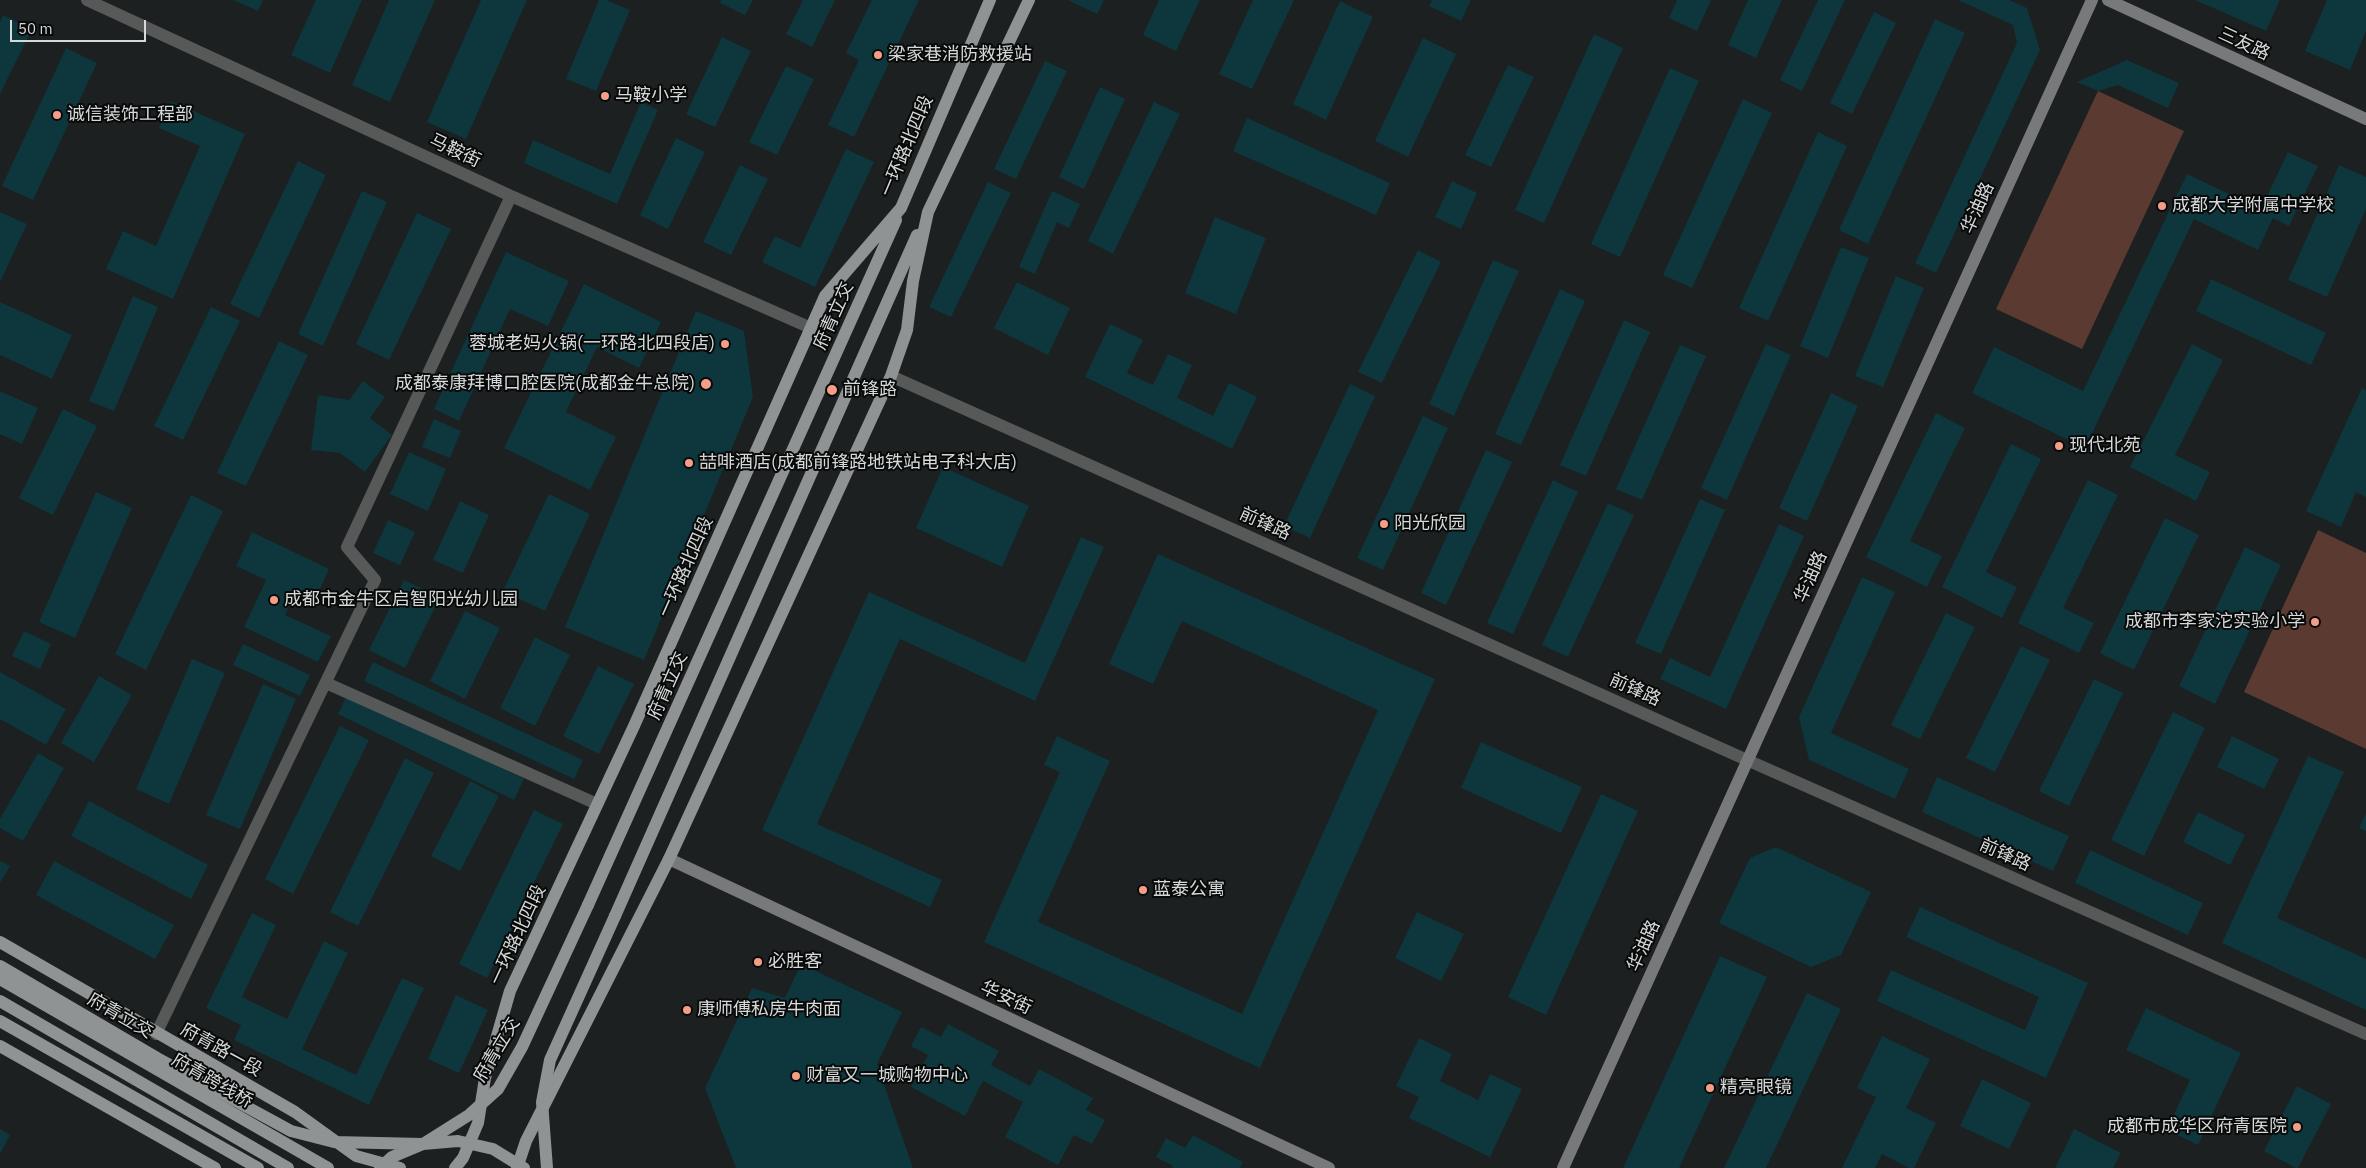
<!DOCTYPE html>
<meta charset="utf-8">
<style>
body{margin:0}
#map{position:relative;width:2366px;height:1168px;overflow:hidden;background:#1c2020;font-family:"IBM Plex Sans",sans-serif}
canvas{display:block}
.scale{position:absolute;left:10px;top:20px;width:136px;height:22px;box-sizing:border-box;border:2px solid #d6d9d9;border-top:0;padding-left:6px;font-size:15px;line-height:18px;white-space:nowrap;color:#d6d9d9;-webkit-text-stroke:4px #080909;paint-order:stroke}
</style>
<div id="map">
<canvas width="2366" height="1168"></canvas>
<div class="scale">50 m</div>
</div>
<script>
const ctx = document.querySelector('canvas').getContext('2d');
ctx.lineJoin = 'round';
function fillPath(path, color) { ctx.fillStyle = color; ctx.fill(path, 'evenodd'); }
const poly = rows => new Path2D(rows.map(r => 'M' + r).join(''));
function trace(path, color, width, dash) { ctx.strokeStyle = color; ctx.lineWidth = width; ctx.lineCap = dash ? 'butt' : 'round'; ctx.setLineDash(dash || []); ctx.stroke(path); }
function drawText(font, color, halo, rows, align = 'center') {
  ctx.font = font + ' "IBM Plex Sans","Noto Sans SC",sans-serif'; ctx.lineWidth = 4; ctx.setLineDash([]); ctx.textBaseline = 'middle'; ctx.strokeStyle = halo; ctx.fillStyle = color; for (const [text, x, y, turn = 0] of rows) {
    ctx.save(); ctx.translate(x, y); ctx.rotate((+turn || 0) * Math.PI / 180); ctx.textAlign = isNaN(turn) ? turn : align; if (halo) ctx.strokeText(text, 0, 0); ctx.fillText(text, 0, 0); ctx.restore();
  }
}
fillPath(poly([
 [2098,91,2184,131,2082,349,1996,309],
 [2318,530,2366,553,2366,749,2244,692]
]), '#5b3a31');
fillPath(poly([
 [233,0,263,0,258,11],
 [316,0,362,0,330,73,291,55],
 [389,0,435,0,390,102,352,85],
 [481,0,527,0,466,139,427,122],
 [599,0,606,0,630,10,596,91,566,79],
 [721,0,753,0,745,15,720,3],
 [803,0,835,0,812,47,786,34],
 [872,0,919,0,854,137,828,125,859,60,846,53],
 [1068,0,1104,0,1097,14],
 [1159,0,1200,0,1176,51,1143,35],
 [1253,0,1294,0,1252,89,1219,74],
 [1432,0,1471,0,1461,21,1429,6],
 [1677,0,1711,0,1697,31,1669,18],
 [1748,0,1782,0,1756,58,1728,45],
 [1818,0,1845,0,1802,91,1780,80],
 [1958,0,2009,0,2027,8,2040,50,1936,273,1915,263,2017,43,2013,25],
 [2195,0,2280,0,2266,31],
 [2327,0,2366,0,2366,31,2350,70,2305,51],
 [1340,1,1373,17,1326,120,1293,104],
 [1874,12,1896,23,1852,114,1830,103],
 [3,15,32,29,0,94,0,22],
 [1935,19,1965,33,1868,244,1839,230],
 [1594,34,1623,48,1544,223,1515,210],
 [722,37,751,51,715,127,686,114],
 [1423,38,1456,54,1408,157,1375,141],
 [66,48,97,63,33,200,2,186],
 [2127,60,2179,83,2168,108,2118,85,2098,91,2077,82],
 [1045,61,1067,71,1016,179,994,169],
 [1508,65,1534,77,1491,167,1465,155],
 [786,66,814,79,777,155,749,142],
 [1670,68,1699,81,1620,257,1591,244],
 [1100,87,1125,99,1084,189,1059,177],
 [1743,99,1772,113,1692,288,1663,275],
 [171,101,245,134,173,299,106,269,123,231,156,246,200,146,159,128],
 [641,102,658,110,617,204,524,163,533,140,610,174],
 [1154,102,1180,114,1113,254,1088,241],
 [1247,118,1390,183,1376,215,1233,151],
 [1818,132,1847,146,1768,321,1739,308],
 [676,138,705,152,668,229,640,215],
 [846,149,874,162,815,287,762,262,775,236,800,248],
 [2288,152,2318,166,2289,226,2273,218,2258,250,2194,219,2085,448,1972,393,1994,347,2083,391,2187,174,2261,209],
 [298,161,326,175,259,318,230,304],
 [740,165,768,179,731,255,703,242],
 [2339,165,2366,177,2366,209,2327,297,2288,280],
 [1452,181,1477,193,1461,229,1435,217],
 [988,182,1011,193,951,317,929,307],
 [362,191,387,202,323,346,298,334],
 [1052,191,1080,204,1069,228,1057,222,1035,274,1019,267],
 [0,212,27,224,0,282],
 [417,213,451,229,389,360,356,344],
 [1215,217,1266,238,1236,314,1185,293],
 [1841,247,1869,258,1828,358,1800,346],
 [1418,250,1441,262,1382,383,1358,372],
 [506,252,569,281,548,326,510,309,459,421,434,409],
 [1493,260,1519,271,1454,416,1429,404],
 [1896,276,1924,288,1883,387,1855,376],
 [2211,279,2326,333,2311,365,2196,311],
 [1017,282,1070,308,1048,355,994,328],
 [584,284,661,322,639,368,597,347,566,412,616,437,590,490,504,448],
 [1560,289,1585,301,1521,445,1495,434],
 [133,296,158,307,114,411,89,401],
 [0,302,72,335,52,379,0,355],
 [211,307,240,321,183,440,154,426],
 [696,311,744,331,753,397,644,660,565,627],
 [1624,320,1650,332,1586,476,1560,465],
 [1110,324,1143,340,1127,373,1153,385,1168,354,1192,365,1177,398,1213,416,1229,383,1257,397,1232,449,1085,377],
 [279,341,308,355,246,486,217,473],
 [1766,344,1791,355,1727,500,1701,488],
 [2192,344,2223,360,2175,455,2210,472,2196,501,2130,467],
 [1680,345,1706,356,1642,500,1616,489],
 [363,381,385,397,370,418,392,435,365,472,340,453,311,450,318,395,349,400],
 [1350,384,1375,396,1310,538,1284,526],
 [2362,388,2366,390,2366,497,2356,492,2341,527,2306,511],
 [0,391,38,408,22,444,0,434],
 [1831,393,1858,406,1807,521,1779,508],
 [63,409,97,426,53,515,19,498],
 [1936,413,1965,428,1910,541,1942,556,1927,587,1866,557],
 [1423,416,1448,428,1383,570,1357,558],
 [434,419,461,431,450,458,422,447],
 [2011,444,2041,459,1986,572,2017,587,2002,618,1942,587],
 [1486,450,1512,462,1446,605,1421,593],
 [409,452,446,469,428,511,390,494],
 [943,467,1029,506,1002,567,916,528],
 [1553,480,1578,492,1513,634,1487,623],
 [2088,480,2118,495,2063,608,2094,623,2079,653,2018,623],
 [96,492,132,508,75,638,39,622],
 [549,494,590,514,545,611,503,591],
 [191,495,223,511,146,670,115,654],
 [1700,499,1725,510,1661,654,1635,643],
 [460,501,489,515,463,573,433,560],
 [1608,503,1634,515,1568,657,1542,645],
 [2165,518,2199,535,2134,670,2100,653],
 [388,520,415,532,400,565,373,553],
 [1779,524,1804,536,1726,709,1660,679,1670,658,1710,677],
 [252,532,329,569,313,604,294,596,285,615,331,636,318,662,244,627,266,580,236,566],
 [1081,537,1104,547,1035,701,900,639,817,824,942,880,930,907,762,830,869,592,1025,663],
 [2245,547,2281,565,2215,704,2179,686],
 [1158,554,1435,679,1260,1068,984,942,1060,772,1044,765,1057,736,1110,761,1038,922,1242,1014,1378,710,1182,621,1153,684,1109,664],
 [1862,577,1895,592,1831,733,1909,769,1895,799,1809,760,1799,717],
 [404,580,440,597,405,668,369,650],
 [465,611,500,628,465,699,430,681],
 [1946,613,1975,627,1920,739,1891,725],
 [24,631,51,644,40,669,12,656],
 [535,637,570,655,535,726,500,708],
 [243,644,310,675,300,696,233,665],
 [2021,646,2050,660,1995,772,1966,758],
 [192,659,225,673,169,804,136,789],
 [373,662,583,760,574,779,364,681],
 [598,666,634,684,599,754,563,736],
 [0,672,66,709,46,745,0,719],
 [99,676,132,695,94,762,61,743],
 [2094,679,2123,693,2069,806,2039,791],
 [263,684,296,699,240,829,206,815],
 [348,693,524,779,514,800,338,714],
 [2173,712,2205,728,2144,856,2111,840],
 [340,726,369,740,293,894,265,879],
 [2232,736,2279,759,2264,789,2217,767],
 [1481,742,1582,787,1561,833,1461,788],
 [38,753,64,768,23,841,0,828,0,819],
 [2308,756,2344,772,2277,918,2366,959,2366,1010,2222,943],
 [405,758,434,773,358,926,330,912],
 [1937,777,2069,836,2053,871,1922,812],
 [470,781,499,796,460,871,431,856],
 [1601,794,1638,811,1546,1015,1508,997],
 [89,801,208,865,191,899,71,836],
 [534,810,563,824,487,978,459,964],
 [2198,812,2245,835,2230,865,2183,842],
 [2366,813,2366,831,2359,828],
 [1776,847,1871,892,1841,955,1811,967,1719,923,1750,858],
 [2090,850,2203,903,2188,935,2075,883],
 [0,861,10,866,0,883],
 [54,861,174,925,155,959,36,895],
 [1920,907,2088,983,2046,1078,1877,1001,1891,970,2025,1030,2039,997,1906,937],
 [1417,912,1464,934,1441,981,1395,958],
 [252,913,276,925,242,997,287,1019,324,941,348,953,302,1049,356,1075,402,978,424,988,369,1105,234,1040,241,1025,206,1008],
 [1720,956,1767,977,1679,1168,1623,1168],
 [801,964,902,1012,877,1064,913,1168,736,1168,705,1088,752,988,785,998],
 [1807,993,1841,1009,1766,1168,1724,1168],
 [456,995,488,1010,459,1073,428,1059],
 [2146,1008,2241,1053,2198,1145,2167,1130,2190,1080,2126,1050],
 [948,1024,999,1051,991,1065,1030,1086,1039,1069,1093,1098,1086,1110,1105,1120,1092,1144,1074,1135,1058,1165,1005,1137,1023,1102,983,1081,965,1116,911,1087,928,1055,911,1046,921,1027,941,1037],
 [1882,1036,1930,1059,1906,1108,1936,1123,1914,1168,1909,1168,1882,1154,1875,1168,1842,1168,1876,1097,1857,1088],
 [1419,1038,1452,1054,1440,1081,1478,1100,1490,1074,1522,1089,1490,1157,1409,1118,1419,1097,1396,1086],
 [1982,1079,2031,1103,2009,1149,1960,1126],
 [2297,1086,2331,1104,2298,1168,2296,1168,2264,1151],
 [0,1129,10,1135,0,1154],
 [2074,1129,2121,1153,2113,1168,2055,1168],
 [1193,1135,1243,1162,1240,1168,1172,1168,1173,1166,1156,1157,1166,1138,1185,1148]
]), '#0d363d');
trace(poly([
 [87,0,511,196,811,328],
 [891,376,1747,760,2366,1034],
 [326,683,597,804],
 [156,1034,375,580,347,547,511,196]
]), '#575959', 12);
trace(poly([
 [2108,0,2366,119],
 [669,859,1329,1168],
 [1563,1168,2092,0]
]), '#77797a', 12);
trace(poly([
 [588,905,896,220],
 [615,916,917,235],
 [0,942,295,1112,356,1156,400,1168],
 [0,979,328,1168],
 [0,1001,288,1168],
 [0,1021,258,1168],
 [0,1046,215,1168],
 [455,1168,463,1158,478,1123,485,1078,510,991,634,726,825,296,901,208,990,0],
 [517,1168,526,1141,669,859,891,376,907,330,913,281,928,212,1029,0]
]), '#8f9393', 12);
trace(poly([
 [0,966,157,1058,291,1131,334,1142,423,1144,458,1141,493,1149,524,1168],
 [380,1168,392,1157,423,1144,469,1115,498,1089,522,1047,588,905],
 [547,1168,542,1102,550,1060,615,916]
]), '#8f9393', 12);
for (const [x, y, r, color] of [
 [878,55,5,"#f49e87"],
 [605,96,5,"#f49e87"],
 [57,115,5,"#f49e87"],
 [2162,206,5,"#f49e87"],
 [725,344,5,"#f49e87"],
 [706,384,6,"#f49e87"],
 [832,390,6,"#f49e87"],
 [2059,446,5,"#f49e87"],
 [689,463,5,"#f49e87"],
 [1384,524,5,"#f49e87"],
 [274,600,5,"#f49e87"],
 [2315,622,5,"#f49e87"],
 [1143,890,5,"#f49e87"],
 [758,962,5,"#f49e87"],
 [687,1010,5,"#f49e87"],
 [796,1076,5,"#f49e87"],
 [1710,1088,5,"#f49e87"],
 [2297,1127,5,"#f49e87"]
]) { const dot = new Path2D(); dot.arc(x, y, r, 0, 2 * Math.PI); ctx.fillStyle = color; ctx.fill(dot); trace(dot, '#080909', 2); }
drawText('18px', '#d6d9d9', '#080909', [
 ["三友路",2244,44,25],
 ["一环路北四段",907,146,-67],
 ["马鞍街",455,151,25],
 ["华油路",1978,208,-66],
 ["府青立交",834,316,-66],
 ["前锋路",1265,524,24],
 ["一环路北四段",686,567,-66],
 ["华油路",1811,577,-66],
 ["府青立交",668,686,-66],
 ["前锋路",1635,690,24],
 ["前锋路",2005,855,24],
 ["一环路北四段",518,935,-65],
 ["华油路",1644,946,-66],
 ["华安街",1006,998,25],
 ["府青立交",120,1016,30],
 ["府青路一段",221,1050,29],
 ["府青立交",497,1050,-59],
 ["府青跨线桥",212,1081,30]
]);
drawText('18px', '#d6d9d9', '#080909', [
 ["梁家巷消防救援站",888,55],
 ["马鞍小学",615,96],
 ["诚信装饰工程部",67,115],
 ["成都大学附属中学校",2172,206],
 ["蓉城老妈火锅(一环路北四段店)",715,344,"right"],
 ["成都泰康拜博口腔医院(成都金牛总院)",695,384,"right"],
 ["前锋路",843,390],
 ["现代北苑",2069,446],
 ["喆啡酒店(成都前锋路地铁站电子科大店)",699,463],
 ["阳光欣园",1394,524],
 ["成都市金牛区启智阳光幼儿园",284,600],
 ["成都市李家沱实验小学",2305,622,"right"],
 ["蓝泰公寓",1153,890],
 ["必胜客",768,962],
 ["康师傅私房牛肉面",697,1010],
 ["财富又一城购物中心",806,1076],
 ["精亮眼镜",1720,1088],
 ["成都市成华区府青医院",2287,1127,"right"]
], 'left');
</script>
